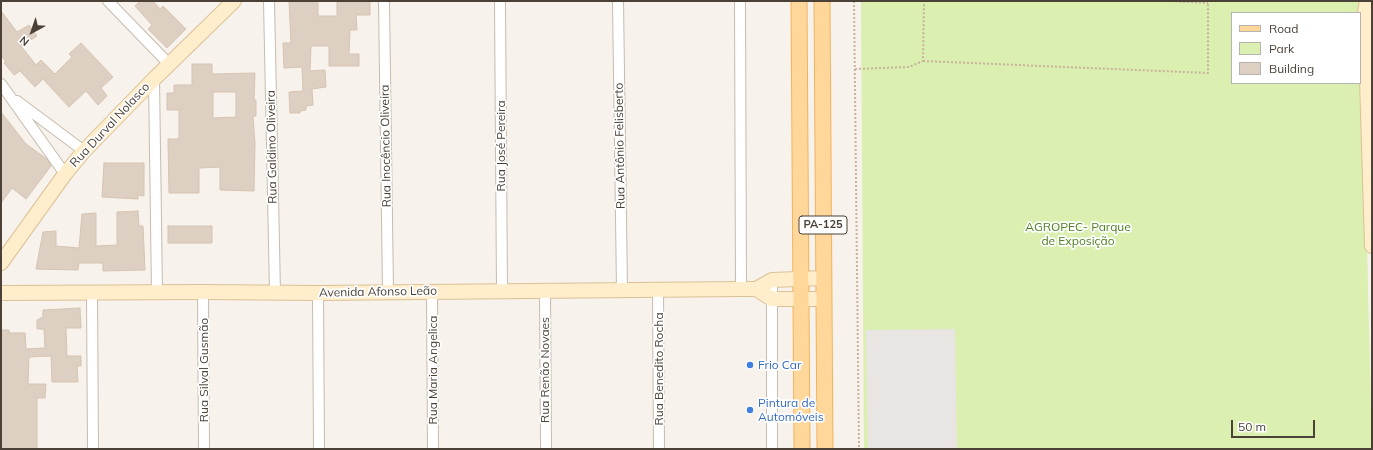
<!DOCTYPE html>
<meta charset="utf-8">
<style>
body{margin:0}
#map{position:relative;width:1373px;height:450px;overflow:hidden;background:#f7f2eb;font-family:Mulish,sans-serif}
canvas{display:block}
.frame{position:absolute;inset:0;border:2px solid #4c4137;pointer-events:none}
.legend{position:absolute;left:1231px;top:12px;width:130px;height:72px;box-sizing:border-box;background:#fff;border:1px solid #b7b3af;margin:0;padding:5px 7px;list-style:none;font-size:12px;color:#4c4137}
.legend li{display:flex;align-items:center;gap:8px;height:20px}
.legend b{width:20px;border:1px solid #b7b3af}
.north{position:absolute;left:12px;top:12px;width:40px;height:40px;-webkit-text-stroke:3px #fff;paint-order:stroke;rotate:220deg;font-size:11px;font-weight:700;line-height:16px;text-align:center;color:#4c4137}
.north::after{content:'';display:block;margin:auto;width:14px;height:18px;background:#4c4137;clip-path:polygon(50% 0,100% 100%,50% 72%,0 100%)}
.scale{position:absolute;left:1231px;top:420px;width:84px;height:18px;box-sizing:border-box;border:2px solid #4c4137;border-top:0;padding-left:5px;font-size:12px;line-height:14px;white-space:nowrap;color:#4c4137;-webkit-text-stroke:3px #fff;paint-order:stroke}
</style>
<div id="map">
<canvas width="1373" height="450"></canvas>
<div class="frame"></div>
<ul class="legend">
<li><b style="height:5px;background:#ffd79b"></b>Road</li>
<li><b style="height:11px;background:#daefb0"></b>Park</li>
<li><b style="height:11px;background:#ddcfc2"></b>Building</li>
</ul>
<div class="north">N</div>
<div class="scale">50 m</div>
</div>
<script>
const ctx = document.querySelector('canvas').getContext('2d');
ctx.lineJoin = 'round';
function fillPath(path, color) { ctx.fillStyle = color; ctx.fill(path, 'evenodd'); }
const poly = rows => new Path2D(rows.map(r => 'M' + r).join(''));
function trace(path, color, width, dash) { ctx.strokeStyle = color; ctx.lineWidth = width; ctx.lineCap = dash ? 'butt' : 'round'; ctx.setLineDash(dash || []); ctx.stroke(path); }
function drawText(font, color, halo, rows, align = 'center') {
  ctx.font = font + ' Mulish,sans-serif'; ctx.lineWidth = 3.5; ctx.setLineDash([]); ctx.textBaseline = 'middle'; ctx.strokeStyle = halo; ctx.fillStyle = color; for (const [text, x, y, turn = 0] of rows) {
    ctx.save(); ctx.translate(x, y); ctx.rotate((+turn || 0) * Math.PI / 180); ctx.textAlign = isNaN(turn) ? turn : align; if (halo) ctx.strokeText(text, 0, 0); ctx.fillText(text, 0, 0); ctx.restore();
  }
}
fillPath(poly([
 [861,1,1361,1,1372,449,864,449],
 [1232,13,1360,13,1360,83,1232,83]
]), '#daefb0');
fillPath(poly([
 [955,329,957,449,868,449,866,330]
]), '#e8e5e2');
const building = poly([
 [140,1,153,1,160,9,163,6,186,29,167,48,148,29,152,25,135,6,140,1],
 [289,1,318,1,318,16,337,16,337,1,370,1,370,15,356,15,357,30,350,30,349,54,359,54,359,66,329,66,329,46,311,46,310,71,325,70,326,87,312,89,313,105,306,106,306,110,300,111,300,113,290,113,289,92,303,91,302,67,284,68,283,43,291,43,289,1],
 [1,11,17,32,29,25,37,36,21,46,36,65,41,60,55,74,72,57,69,54,81,43,113,77,101,88,107,96,98,105,86,91,69,107,43,79,35,87,20,71,14,75,4,63,6,62,1,55,1,11],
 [192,64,212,64,212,74,255,73,254,100,256,100,256,116,253,116,255,144,254,191,220,190,220,167,199,168,199,193,169,193,168,139,179,139,179,110,167,110,167,93,174,93,174,85,192,85,192,64],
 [213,92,236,92,236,117,213,118,213,92],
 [1,112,26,144,47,159,51,166,26,199,12,188,1,203,1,112],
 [104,163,144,163,144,196,138,195,138,199,102,197,104,163],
 [138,211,139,226,143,226,145,270,103,271,103,263,79,263,78,270,36,269,43,232,56,231,56,246,79,248,82,214,96,213,96,246,117,245,117,212,138,211],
 [168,226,212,226,212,243,168,243,168,226],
 [80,308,81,328,66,328,67,356,81,356,81,366,77,366,78,382,52,382,51,356,29,357,28,384,46,384,45,398,37,398,37,449,1,449,1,330,9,330,9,333,25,333,26,349,45,348,44,329,37,329,37,320,43,317,43,310,80,308]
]);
fillPath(building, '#ddcfc2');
trace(building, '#d6c3b1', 1);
const street = poly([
 [108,1,169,64],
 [269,1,275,293],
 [384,1,388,292],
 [500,1,502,291],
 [618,1,622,290],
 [740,1,741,289],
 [154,79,157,292],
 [1,84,65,174],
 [17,101,84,151],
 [772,280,772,449],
 [658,289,659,449],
 [545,291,546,449],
 [92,292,93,449],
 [203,292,204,449],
 [432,292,433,449],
 [318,293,319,449]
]);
const secondary = poly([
 [1367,1,1365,12,1372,246],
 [1,263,65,174,84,151,154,79,234,1],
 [756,289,772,280,824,278],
 [1,293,203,292,318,293,741,289,756,289,772,299,824,299]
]);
const primary = poly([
 [799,1,802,449],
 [822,1,825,449]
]);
trace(street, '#c7bbaf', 12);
trace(secondary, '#dbc196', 16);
trace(primary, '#f1b35f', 17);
trace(poly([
 [854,1,859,449],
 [1171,1,1208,3],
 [923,61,1208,73,1208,1],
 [855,69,909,67,923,61,924,1]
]), '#c7b29b', 2, [2, 2]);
trace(street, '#fff', 10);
trace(secondary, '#ffedcc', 14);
trace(primary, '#ffd79b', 15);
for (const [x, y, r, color] of [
 [750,365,4,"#3f7fe0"],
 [750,410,4,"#3f7fe0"]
]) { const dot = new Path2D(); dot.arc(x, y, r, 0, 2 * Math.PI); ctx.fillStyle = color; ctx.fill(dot); trace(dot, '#fff', 1.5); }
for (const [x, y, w] of [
 [823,225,48]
]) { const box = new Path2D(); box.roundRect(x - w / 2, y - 9, w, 18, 3); ctx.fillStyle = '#fff'; ctx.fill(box); trace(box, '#4c4137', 1); }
drawText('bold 11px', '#4c4137', null, [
 ["PA-125",823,225]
]);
drawText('12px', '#4c4137', '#fff', [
 ["Rua Durval Nolasco",110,125,-47],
 ["Rua Inocêncio Oliveira",386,146,-91],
 ["Rua José Pereira",501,146,-90],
 ["Rua Antônio Felisberto",620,146,-91],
 ["Rua Galdino Oliveira",272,147,-91],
 ["Avenida Afonso Leão",378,292,-1],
 ["Rua Benedito Rocha",659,369,-90],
 ["Rua Silval Gusmão",204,370,-90],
 ["Rua Maria Angelica",433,370,-90],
 ["Rua Renão Novaes",545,370,-90]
]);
drawText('12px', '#518021', '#fff', [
 ["AGROPEC- Parque",1078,227],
 ["de Exposição",1078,241]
]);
drawText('12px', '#366cbe', '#fff', [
 ["Frio Car",758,365],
 ["Pintura de",758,403],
 ["Automóveis",758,417]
], 'left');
</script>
